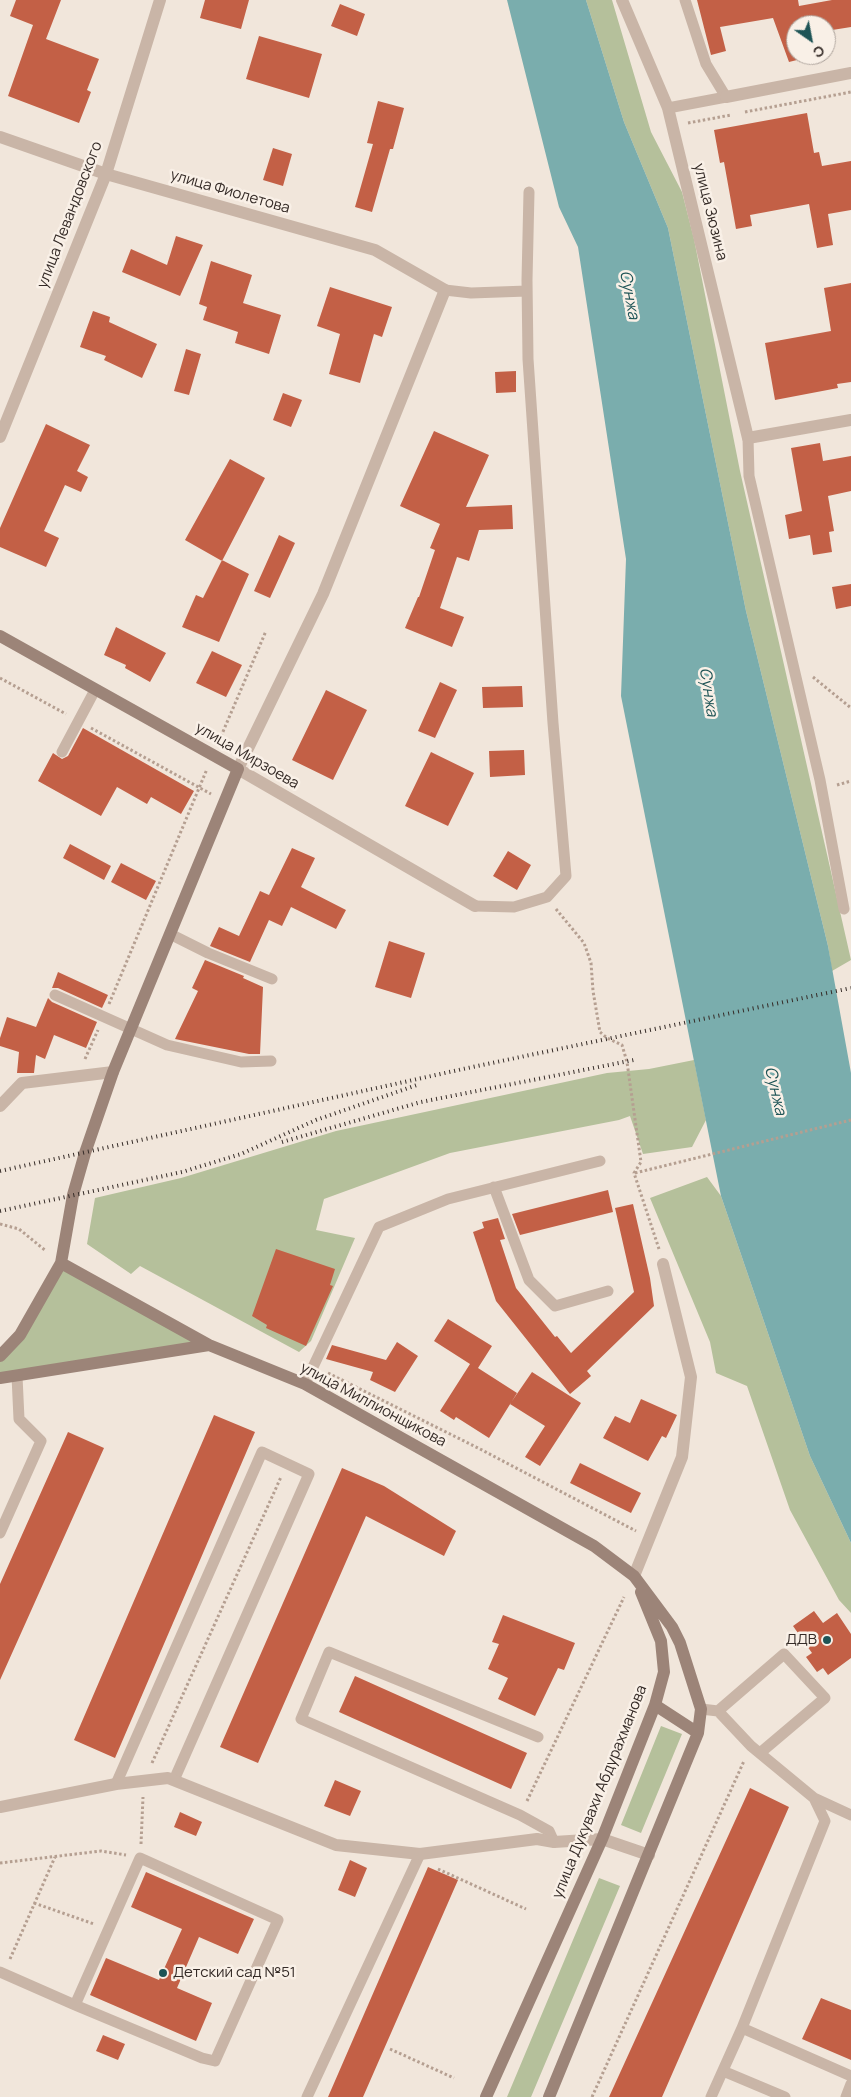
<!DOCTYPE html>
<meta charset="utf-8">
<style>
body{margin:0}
#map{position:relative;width:851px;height:2097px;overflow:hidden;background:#f1e6db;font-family:Manrope,sans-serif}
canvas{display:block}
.north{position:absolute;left:786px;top:15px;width:50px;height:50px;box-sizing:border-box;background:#f9f0e7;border:1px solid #aba19a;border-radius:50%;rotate:147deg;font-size:14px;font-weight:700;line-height:20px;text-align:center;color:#352b27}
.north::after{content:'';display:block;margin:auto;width:18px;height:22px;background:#1e5456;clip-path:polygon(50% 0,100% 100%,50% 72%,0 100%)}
</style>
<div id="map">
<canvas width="851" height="2097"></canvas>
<div class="north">С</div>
</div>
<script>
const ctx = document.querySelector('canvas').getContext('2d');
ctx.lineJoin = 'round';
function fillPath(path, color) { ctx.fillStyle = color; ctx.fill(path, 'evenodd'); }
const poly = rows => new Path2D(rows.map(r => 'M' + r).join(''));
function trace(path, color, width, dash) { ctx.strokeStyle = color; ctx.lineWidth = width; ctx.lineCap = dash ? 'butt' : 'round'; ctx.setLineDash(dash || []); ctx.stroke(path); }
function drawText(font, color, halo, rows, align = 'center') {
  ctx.font = font + ' Manrope,sans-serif'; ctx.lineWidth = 5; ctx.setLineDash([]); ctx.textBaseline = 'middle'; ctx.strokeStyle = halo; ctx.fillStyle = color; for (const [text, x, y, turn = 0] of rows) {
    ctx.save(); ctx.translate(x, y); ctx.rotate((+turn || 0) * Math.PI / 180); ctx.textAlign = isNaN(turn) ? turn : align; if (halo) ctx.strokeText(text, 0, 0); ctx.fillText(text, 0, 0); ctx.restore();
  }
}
fillPath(poly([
 [586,0,612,0,651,132,682,192,694,239,740,471,851,960,832,971,828,946,746,611,668,228,624,122],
 [694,1060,706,1120,692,1147,643,1154,630,1116,619,1120,450,1153,324,1199,316,1230,355,1238,311,1341,299,1352,140,1266,131,1274,87,1244,95,1198,181,1178,336,1131,607,1073,649,1069],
 [707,1177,721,1196,810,1456,851,1543,851,1613,839,1600,790,1510,747,1386,716,1373,710,1342,650,1198],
 [61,1263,209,1345,0,1378,0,1356],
 [661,1726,682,1734,641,1833,621,1825],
 [599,1878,620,1886,531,2097,507,2097]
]), '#b5c09b');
fillPath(poly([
 [507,0,586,0,624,122,668,228,746,611,828,946,851,1073,851,1543,810,1456,721,1196,621,696,626,559,578,247,559,207]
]), '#7aadad');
fillPath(poly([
 [16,0,61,0,46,39,99,59,87,90,91,92,79,123,8,96,33,25,10,16],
 [205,0,249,0,241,29,200,18],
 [697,0,798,0,799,6,832,0,851,0,851,27,826,31,826,25,791,25,797,60,789,62,773,18,720,27,726,51,711,55],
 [340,4,365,14,357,36,331,26],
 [259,36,322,54,309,98,246,79],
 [378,101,404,108,393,149,390,149,372,212,355,207,373,144,367,143],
 [807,113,814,153,819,152,822,166,851,161,851,210,828,214,833,245,817,248,809,204,750,215,752,226,736,229,724,162,720,163,714,130],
 [273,148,292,154,283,186,263,180],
 [176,236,203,245,180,296,122,272,131,249,167,265],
 [211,261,252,275,243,303,281,315,269,354,235,343,238,332,203,320,207,307,199,304],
 [851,283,851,382,837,384,838,388,775,400,765,343,831,331,824,288],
 [330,287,392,307,382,337,374,334,360,383,329,374,340,334,317,326],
 [93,311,110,317,109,322,157,344,142,378,104,360,106,356,80,347],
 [186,349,201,354,189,395,174,391],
 [516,371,516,392,496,393,495,372],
 [283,393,302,400,291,427,273,420],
 [46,424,90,445,77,471,88,477,81,492,65,485,44,531,59,538,46,567,0,547,0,528],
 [434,431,489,455,466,507,512,505,513,529,479,530,469,561,457,557,440,608,464,617,452,647,405,628,418,597,419,597,435,550,430,548,440,524,400,506],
 [820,443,823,461,851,456,851,491,828,496,834,531,829,532,832,552,813,555,810,535,789,539,785,515,802,511,791,448],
 [230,459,265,478,222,561,185,540],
 [279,535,295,543,270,598,254,591],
 [222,560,249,574,219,642,182,627,196,595,203,598],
 [851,584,851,606,836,609,832,587],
 [116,627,166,653,150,682,125,668,126,665,104,655],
 [212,651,242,665,226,697,196,683],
 [440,682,457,690,435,738,418,731],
 [522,686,523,707,483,708,482,687],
 [326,690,367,710,333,780,292,760],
 [83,728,194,791,181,814,151,797,147,804,117,787,101,816,38,781,53,753,62,759,68,756],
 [524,750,525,775,490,777,489,751],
 [431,752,474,773,448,826,405,806],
 [70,844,111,866,104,880,63,858],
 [292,848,315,858,301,887,346,910,336,929,291,907,282,926,269,920,250,962,210,946,219,927,239,936,260,891,269,895],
 [508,851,531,865,517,890,493,876],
 [121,863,156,881,146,900,111,882],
 [389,941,425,953,411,998,375,987],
 [205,960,244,976,243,978,263,987,260,1054,249,1054,175,1039,198,991,192,988],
 [58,972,108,995,102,1008,58,988,52,988],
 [48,998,52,1002,97,1022,86,1048,54,1035,45,1059,36,1055,34,1073,17,1073,19,1052,0,1046,0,1038,7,1017,36,1027],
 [608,1190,613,1212,520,1235,512,1214],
 [633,1204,650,1278,654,1306,587,1371,591,1376,570,1394,496,1301,473,1232,484,1228,482,1222,498,1218,505,1239,500,1240,516,1288,555,1337,557,1336,571,1353,634,1292,615,1208],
 [276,1249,335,1269,330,1285,333,1286,306,1346,266,1328,267,1325,252,1316],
 [448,1319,492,1346,478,1368,517,1393,489,1438,456,1417,454,1420,440,1411,470,1364,434,1341],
 [397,1342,418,1356,395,1392,370,1380,373,1372,326,1359,332,1345,386,1360],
 [532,1372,581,1403,540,1466,525,1457,545,1426,510,1404],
 [641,1399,677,1415,666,1438,662,1436,648,1461,603,1438,615,1416,630,1423],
 [214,1415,255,1432,115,1758,74,1740],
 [68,1432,104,1448,0,1680,0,1584],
 [580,1463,641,1493,631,1513,570,1483],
 [342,1468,384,1486,456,1531,444,1556,366,1516,258,1763,220,1747],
 [814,1611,823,1623,837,1613,851,1634,851,1658,828,1675,823,1668,817,1672,806,1657,812,1653,793,1626],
 [503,1615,575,1643,564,1670,558,1668,535,1716,498,1699,508,1678,488,1669,499,1644,492,1642],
 [355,1676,527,1753,511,1789,339,1712],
 [335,1780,361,1791,350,1816,324,1806],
 [750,1788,789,1807,662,2097,609,2097],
 [180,1812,202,1822,196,1836,174,1827],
 [350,1860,367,1868,355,1897,338,1890],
 [428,1867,458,1880,363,2097,328,2097],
 [146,1872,254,1919,238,1954,199,1937,177,1988,212,2003,196,2041,90,1995,106,1958,159,1980,182,1929,131,1907],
 [821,1998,851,2010,851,2060,802,2039],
 [103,2035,125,2044,118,2060,96,2051]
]), '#c36046');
trace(poly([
 [745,112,851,92],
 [688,123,731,115],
 [813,677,851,708],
 [0,678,66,714],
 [91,728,211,794],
 [219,741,266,631],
 [837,785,851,781],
 [556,909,584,943,591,963,593,991,600,1032,607,1038,622,1045,627,1062,641,1162,634,1173,659,1249],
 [109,1004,207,769],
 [85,1059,98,1030],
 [635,1173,851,1120],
 [0,1224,19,1229,46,1251],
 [328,1373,480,1449,636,1531],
 [152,1763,281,1477],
 [527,1801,624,1597],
 [141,1844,143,1797],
 [0,1863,101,1851,126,1855],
 [438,1869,526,1909],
 [34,1903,94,1924],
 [10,1959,55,1857],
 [390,2049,454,2078],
 [592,2097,744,1761]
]), '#b59f91', 3, [2.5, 2.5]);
trace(poly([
 [668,108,726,97,706,64,685,0],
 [445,290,471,293,527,291],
 [748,438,749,476,820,780,844,909],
 [62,752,95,690],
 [475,906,514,907,547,897,566,876,553,723,528,359,527,280,529,192],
 [170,934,208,953,272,979],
 [55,995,167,1045,241,1062,271,1061],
 [494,1187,529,1280,555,1306,608,1291],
 [305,1384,379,1227,448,1199,600,1161],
 [0,1533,41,1441,19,1419,17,1376],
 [701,1709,718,1711,751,1746,814,1798,851,1815],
 [718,1711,784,1654,825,1698,760,1753],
 [538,1737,329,1652,301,1719,520,1815,549,1831,554,1842],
 [116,1784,262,1452,309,1474,174,1780],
 [0,1972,75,2005,202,2058,215,2061,278,1920,140,1858,75,2005],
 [742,2028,851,2076],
 [723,2071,785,2097],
 [307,2097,420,1854],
 [711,2097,742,2028,825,1821,814,1798],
 [846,2097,851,2084]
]), '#c9b5a7', 11);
trace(poly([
 [622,0,668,108,748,438,851,420],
 [726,97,851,73],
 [0,137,106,174,375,250,445,290,323,594,238,769,475,906],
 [0,437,106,174,160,0],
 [0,1106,22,1083,113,1072],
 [634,1576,682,1457,691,1377,663,1264],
 [0,1807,116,1784,168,1778,336,1845,420,1854,537,1839,554,1842,602,1839,649,1855]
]), '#c9b5a7', 12);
trace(poly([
 [0,636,238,769,113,1072,85,1153,73,1195,61,1263,20,1335,0,1356],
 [61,1263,209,1345,305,1384,594,1546,634,1576,672,1627,680,1643,701,1709,698,1733,549,2097],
 [0,1378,209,1345],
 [655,1705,698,1733],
 [486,2097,602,1839,655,1705,664,1672,661,1641,641,1592]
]), '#9c8478', 12);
trace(poly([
 [282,1142,421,1102,634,1060],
 [0,1171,463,1069,851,988],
 [0,1211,182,1172,241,1154,316,1120,417,1085]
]), '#352b27', 4, [1, 4]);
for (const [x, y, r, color] of [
 [827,1640,5,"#1e5456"],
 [163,1973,5,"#1e5456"]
]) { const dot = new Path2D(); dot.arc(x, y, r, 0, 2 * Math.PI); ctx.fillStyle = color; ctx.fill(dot); trace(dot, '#f9f0e7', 2); }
drawText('15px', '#352b27', '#f9f0e7', [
 ["улица Фиолетова",230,192,16],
 ["улица Зюзина",710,212,76],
 ["улица Левандовского",70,215,-69],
 ["улица Мирзоева",247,756,30],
 ["улица Миллионщикова",373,1405,28],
 ["улица Дукувахи Абдурахманова",600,1792,-68]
]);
drawText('15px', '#352b27', '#f9f0e7', [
 ["ДДВ",817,1640],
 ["Детский сад №51",173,1973,"left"]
], 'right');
drawText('italic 16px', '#1e5456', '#f9f0e7', [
 ["Сунжа",629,295,79],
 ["Сунжа",708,692,81],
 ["Сунжа",775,1091,77]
]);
</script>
